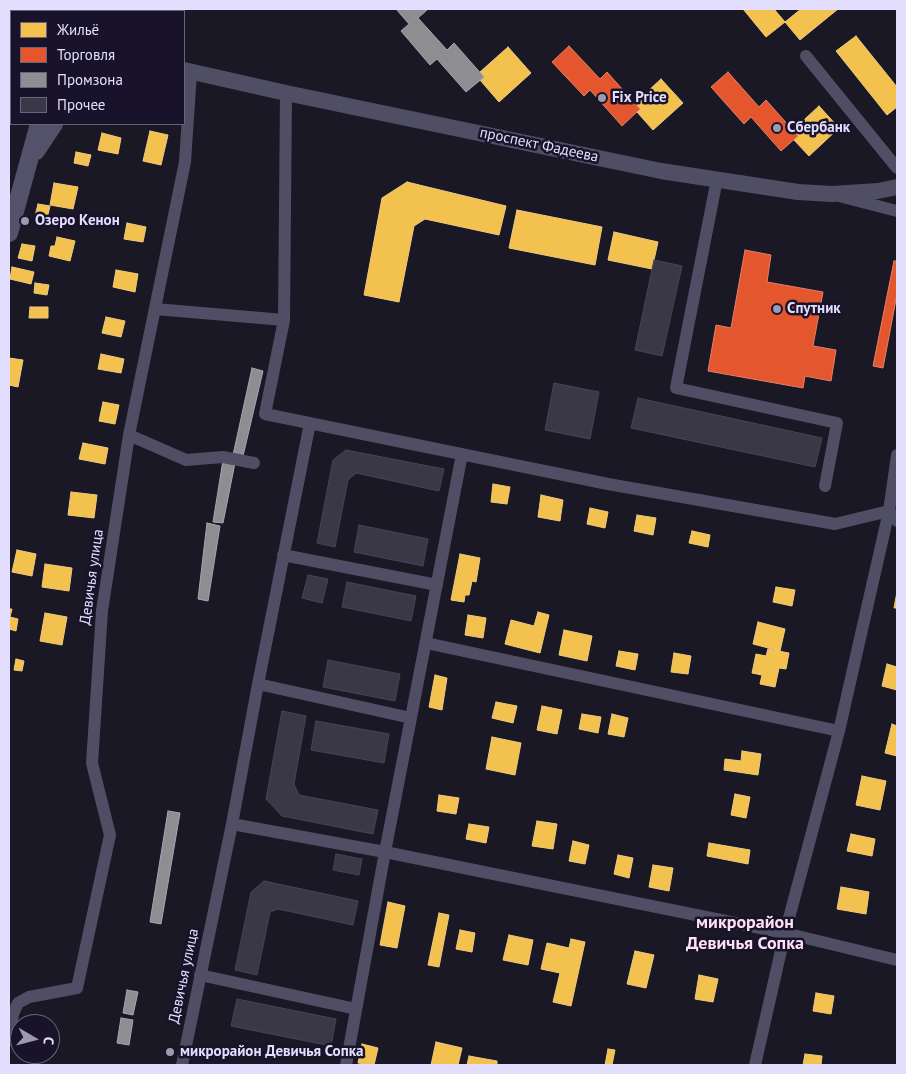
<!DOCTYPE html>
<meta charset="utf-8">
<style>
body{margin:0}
#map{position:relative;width:906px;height:1074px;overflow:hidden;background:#1b1825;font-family:"PT Sans",sans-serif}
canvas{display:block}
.frame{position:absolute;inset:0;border:10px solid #e3defd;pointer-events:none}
.legend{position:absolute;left:10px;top:10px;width:175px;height:115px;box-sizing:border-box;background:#18132a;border:1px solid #69647e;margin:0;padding:6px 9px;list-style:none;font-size:15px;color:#e3defd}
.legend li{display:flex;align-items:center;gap:10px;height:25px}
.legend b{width:25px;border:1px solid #69647e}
.north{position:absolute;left:10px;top:1014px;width:50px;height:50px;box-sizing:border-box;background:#18132a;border:1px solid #69647e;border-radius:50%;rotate:98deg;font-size:14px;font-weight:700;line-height:20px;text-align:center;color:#e3defd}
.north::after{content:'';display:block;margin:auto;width:18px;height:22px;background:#9d99b1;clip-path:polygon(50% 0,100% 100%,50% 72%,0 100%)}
</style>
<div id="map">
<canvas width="906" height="1074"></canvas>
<div class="frame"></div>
<ul class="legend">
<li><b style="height:14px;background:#f2c14e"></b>Жильё</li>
<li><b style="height:14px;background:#e4572e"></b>Торговля</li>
<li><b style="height:14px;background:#8d8d92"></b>Промзона</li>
<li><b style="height:14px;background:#3a3746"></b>Прочее</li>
</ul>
<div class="north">С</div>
</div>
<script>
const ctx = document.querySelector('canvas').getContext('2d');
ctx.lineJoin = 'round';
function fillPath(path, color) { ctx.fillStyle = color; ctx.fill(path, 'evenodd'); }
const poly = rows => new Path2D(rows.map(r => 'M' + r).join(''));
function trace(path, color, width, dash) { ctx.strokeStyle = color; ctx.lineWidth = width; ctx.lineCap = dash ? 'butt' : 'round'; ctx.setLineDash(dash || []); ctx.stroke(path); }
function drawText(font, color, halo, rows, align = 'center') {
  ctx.font = font + ' "PT Sans",sans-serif'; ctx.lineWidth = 5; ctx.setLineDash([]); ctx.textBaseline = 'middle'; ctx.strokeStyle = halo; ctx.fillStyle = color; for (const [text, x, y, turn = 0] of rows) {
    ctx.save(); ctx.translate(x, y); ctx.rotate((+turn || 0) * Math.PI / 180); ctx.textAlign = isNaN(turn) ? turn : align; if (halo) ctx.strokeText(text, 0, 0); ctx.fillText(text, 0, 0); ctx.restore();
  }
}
const homes = poly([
 [743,9,774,9,785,22,766,37,743,9],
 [801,9,838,9,800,40,785,22,801,9],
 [856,36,897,87,897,107,887,115,836,51,856,36],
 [508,47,531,73,499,102,480,80,484,77,480,72,508,47],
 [661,79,683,103,653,130,637,112,640,109,635,103,661,79],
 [819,106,839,128,809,156,794,140,798,136,793,130,819,106],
 [150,131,168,135,161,165,143,161,150,131],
 [102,133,121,138,118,154,98,150,102,133],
 [76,152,91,155,88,166,74,163,76,152],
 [407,182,506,206,499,235,425,219,414,226,399,302,364,295,382,198,407,182],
 [54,183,78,187,73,209,50,205,54,183],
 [38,204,50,206,47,219,35,216,38,204],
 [517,210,602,227,595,265,509,248,517,210],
 [127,223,146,227,143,242,124,239,127,223],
 [614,232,658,242,652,269,608,260,614,232],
 [57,237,75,241,70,261,49,256,51,246,55,246,57,237],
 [22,244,35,246,32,261,18,258,22,244],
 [12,267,34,272,31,284,10,279,12,267],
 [116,270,138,274,135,292,113,287,116,270],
 [35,283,49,285,47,295,34,293,35,283],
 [30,307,48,307,48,318,29,318,30,307],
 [106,317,125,321,121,337,102,333,106,317],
 [101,354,124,359,121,373,98,369,101,354],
 [9,358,23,360,18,387,9,385,9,358],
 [103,402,119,405,115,424,99,421,103,402],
 [83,443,108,448,105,464,79,459,83,443],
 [493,484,510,487,507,504,491,502,493,484],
 [71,492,97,495,94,518,68,515,71,492],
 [541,495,563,500,560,521,538,517,541,495],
 [590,508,608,512,605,528,587,524,590,508],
 [637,515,656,518,653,535,634,531,637,515],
 [692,531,710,535,708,547,689,543,692,531],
 [17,550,36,554,32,576,12,572,17,550],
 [460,554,480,558,476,582,472,581,469,595,465,595,464,602,451,600,460,554],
 [45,564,72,568,69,591,42,587,45,564],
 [776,587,795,590,792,606,773,602,776,587],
 [897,592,897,608,894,608,897,592],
 [9,609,12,609,10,617,18,619,16,631,9,629,9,609],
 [538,612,549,615,540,653,505,644,511,620,534,626,538,612],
 [45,613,67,617,62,645,40,641,45,613],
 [468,615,486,618,483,638,465,635,468,615],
 [758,622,785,629,780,651,753,644,758,622],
 [564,630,592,636,587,661,559,655,564,630],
 [768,649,789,653,786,669,779,668,775,687,760,684,762,675,752,673,756,654,766,656,768,649],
 [619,651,638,654,635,670,616,666,619,651],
 [674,653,691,656,688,674,671,672,674,653],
 [16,659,24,661,22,671,14,670,16,659],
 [887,664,897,667,897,690,882,686,887,664],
 [435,675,447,678,442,710,429,707,435,675],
 [496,702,517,706,513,723,492,718,496,702],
 [542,706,562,710,557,734,537,730,542,706],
 [582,714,601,717,598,733,579,729,582,714],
 [612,714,628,718,624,737,608,734,612,714],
 [892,724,897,726,897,756,885,753,892,724],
 [492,737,521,743,515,775,486,769,492,737],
 [742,751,761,754,758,775,724,770,725,759,741,761,742,751],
 [862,776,886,781,880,810,856,805,862,776],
 [735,794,750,797,746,818,731,815,735,794],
 [439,795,459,798,456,814,437,811,439,795],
 [537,821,557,824,553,849,532,846,537,821],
 [469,824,489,827,486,843,466,839,469,824],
 [851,834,875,839,872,856,847,851,851,834],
 [573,841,589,845,585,864,569,861,573,841],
 [709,843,750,850,748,864,707,856,709,843],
 [618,855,633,858,629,878,614,874,618,855],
 [653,865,673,868,669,891,649,887,653,865],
 [841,887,869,892,866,914,837,909,841,887],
 [388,902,405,906,397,948,380,945,388,902],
 [439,913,449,915,439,967,428,965,439,913],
 [460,930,475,933,472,952,456,949,460,930],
 [509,935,533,940,528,965,503,960,509,935],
 [571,939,585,942,571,1006,553,1002,560,973,541,969,547,943,569,948,571,939],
 [635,951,654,955,646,988,627,984,635,951],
 [699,975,718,979,713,1002,695,999,699,975],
 [816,993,834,996,831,1014,813,1011,816,993],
 [436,1042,462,1048,458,1065,431,1065,436,1042],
 [362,1044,378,1048,374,1065,358,1063,362,1044],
 [608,1049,615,1050,612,1065,605,1065,608,1049],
 [805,1054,822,1056,821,1065,803,1065,805,1054],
 [469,1056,497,1061,497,1065,467,1065,469,1056]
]);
fillPath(homes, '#f2c14e');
trace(homes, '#eeca82', 1);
const shops = poly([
 [569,46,600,79,607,72,640,109,622,126,590,90,584,96,552,62,569,46],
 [728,72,759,107,766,100,798,136,781,151,751,117,744,124,711,87,728,72],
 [745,250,771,255,767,282,823,292,813,346,836,350,831,381,805,376,803,388,708,371,716,325,731,328,745,250],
 [894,261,897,261,897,294,883,368,873,366,894,261]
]);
fillPath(shops, '#e4572e');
trace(shops, '#e4806c', 1);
const industry = poly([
 [396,9,428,9,418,18,447,50,454,43,484,77,466,92,437,59,430,65,401,31,409,24,396,9],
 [252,368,263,371,243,456,233,455,252,368],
 [223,460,235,463,223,523,213,522,223,460],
 [207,523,220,526,208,601,198,599,207,523],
 [168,811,180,813,161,924,150,922,168,811],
 [127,990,138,992,133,1015,123,1013,127,990],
 [121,1018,133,1020,129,1045,117,1043,121,1018]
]);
fillPath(industry, '#8d8d92');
trace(industry, '#a7a5b2', 1);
const building = poly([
 [654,260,682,266,662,356,635,350,654,260],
 [554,383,599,392,590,439,545,430,554,383],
 [638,398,822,438,815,467,631,428,638,398],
 [346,450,444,469,439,491,356,473,348,480,335,547,317,543,333,460,346,450],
 [359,525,428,539,423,566,354,552,359,525],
 [308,575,328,579,322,603,302,598,308,575],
 [347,582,416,596,411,621,342,607,347,582],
 [328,660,400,674,395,701,323,687,328,660],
 [282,711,306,716,294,784,299,795,378,810,373,834,282,816,266,799,282,711],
 [316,721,389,734,384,763,311,750,316,721],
 [336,854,362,859,359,875,333,870,336,854],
 [264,881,358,901,353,925,278,909,270,912,257,975,235,970,251,892,264,881],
 [237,999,336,1019,331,1046,231,1026,237,999]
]);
fillPath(building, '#3a3746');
trace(building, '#484357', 1);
trace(poly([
 [806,56,897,168],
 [286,93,284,320,265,414,608,484,835,524,889,511,897,521],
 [717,179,676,388,837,423,825,486],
 [839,196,897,211],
 [155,309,284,320],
 [129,435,186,460,223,457,254,463],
 [283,555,437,585],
 [426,643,839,731],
 [258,684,411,718],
 [232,824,385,852,785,933,897,960],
 [200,975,356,1009],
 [9,1040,13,1014,18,1003,29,997,77,988,110,835,92,763,102,611,129,435,185,162,191,72],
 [182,1065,232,824,258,684,310,423],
 [346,1065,385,852,462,454],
 [755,1065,785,933,839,731,889,511,897,455]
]), '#504e65', 12);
trace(poly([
 [148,9,148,11],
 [67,11,67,9],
 [184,70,286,93,661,171,798,192,832,194,878,191,897,187]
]), '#504e65', 16);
trace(poly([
 [100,11,102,9],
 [132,11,134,9],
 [36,151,54,124],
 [9,233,39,124]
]), '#53526a', 18);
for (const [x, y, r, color] of [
 [602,98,5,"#9d99b1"],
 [777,128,5,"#9d99b1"],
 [25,221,5,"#9d99b1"],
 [777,309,5,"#9d99b1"],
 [170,1052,5,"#9d99b1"]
]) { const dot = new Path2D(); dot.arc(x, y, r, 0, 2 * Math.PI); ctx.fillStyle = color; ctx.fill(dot); trace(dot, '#18132a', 2); }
drawText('bold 15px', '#e3defd', '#18132a', [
 ["Fix Price",612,98],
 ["Сбербанк",787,128],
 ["Озеро Кенон",35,221],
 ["Спутник",787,309],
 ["микрорайон Девичья Сопка",180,1052]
], 'left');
drawText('15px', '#e3defd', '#18132a', [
 ["проспект Фадеева",539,145,12],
 ["Девичья улица",92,577,-82],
 ["Девичья улица",184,976,-78]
]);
drawText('bold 18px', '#fde0f2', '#18132a', [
 ["микрорайон",745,923],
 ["Девичья Сопка",745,944]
]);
</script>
